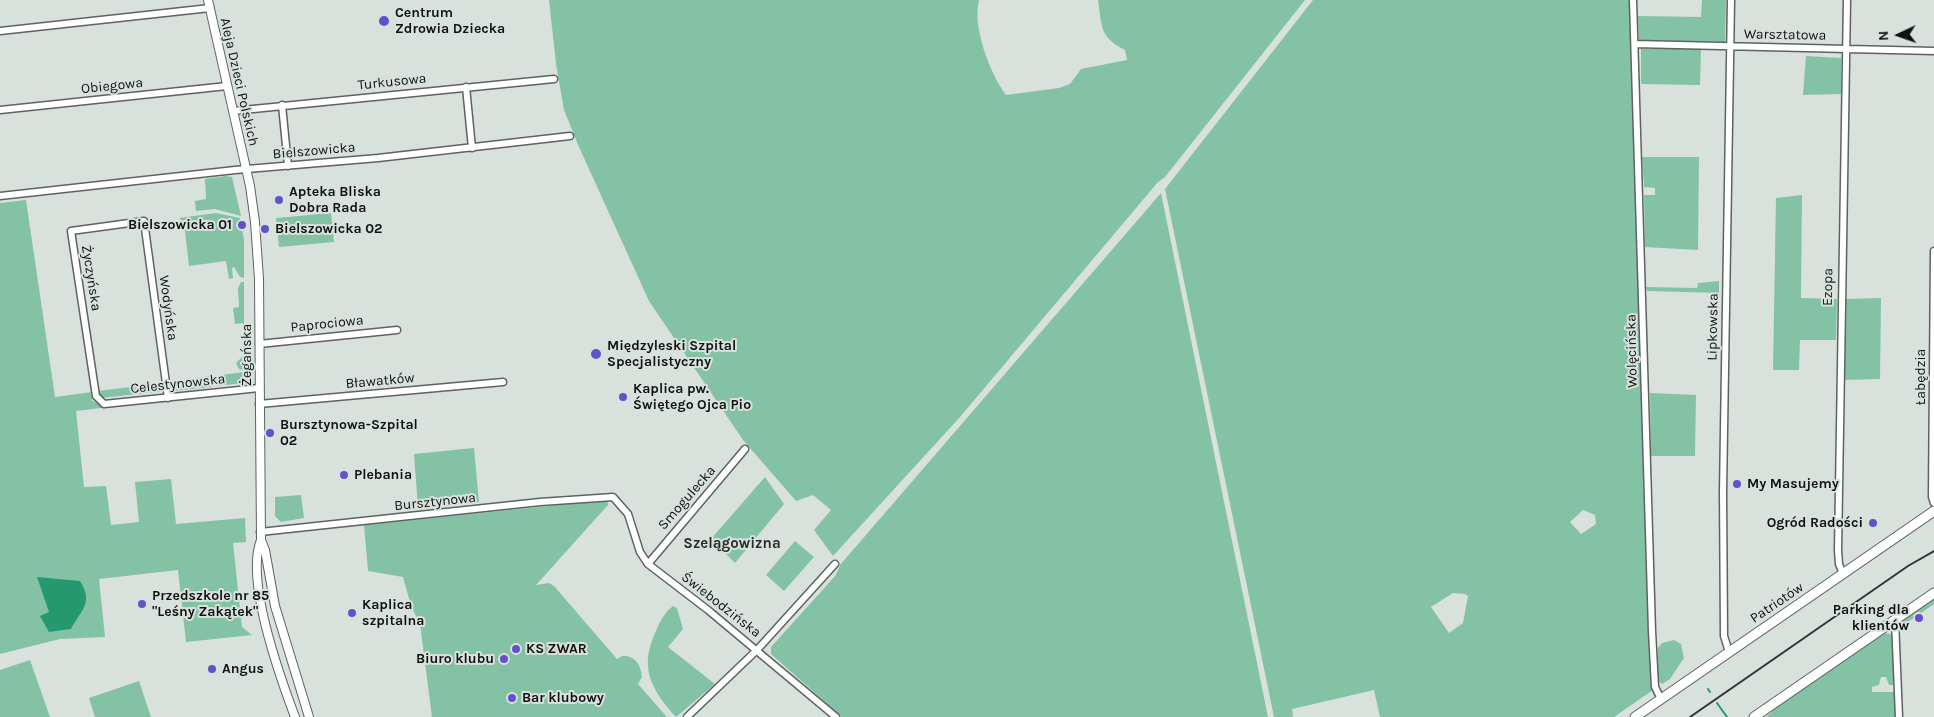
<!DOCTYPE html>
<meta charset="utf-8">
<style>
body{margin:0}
#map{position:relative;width:1934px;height:717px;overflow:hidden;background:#d9e1dd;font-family:Karla,sans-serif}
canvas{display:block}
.north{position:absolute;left:1874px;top:10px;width:50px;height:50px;-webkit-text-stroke:4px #d9e1dd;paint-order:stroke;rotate:267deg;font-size:14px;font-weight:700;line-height:20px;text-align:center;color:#0e1110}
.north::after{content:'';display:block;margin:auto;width:18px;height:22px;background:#0e1110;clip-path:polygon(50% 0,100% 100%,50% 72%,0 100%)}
</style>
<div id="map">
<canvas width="1934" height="717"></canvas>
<div class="north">N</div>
</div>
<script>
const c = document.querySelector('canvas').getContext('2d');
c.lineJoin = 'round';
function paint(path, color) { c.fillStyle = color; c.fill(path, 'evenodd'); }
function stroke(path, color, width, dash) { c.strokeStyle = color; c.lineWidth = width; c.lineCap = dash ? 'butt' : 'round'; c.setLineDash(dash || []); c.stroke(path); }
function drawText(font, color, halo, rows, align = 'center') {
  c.font = font + ' Karla,sans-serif'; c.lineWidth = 4; c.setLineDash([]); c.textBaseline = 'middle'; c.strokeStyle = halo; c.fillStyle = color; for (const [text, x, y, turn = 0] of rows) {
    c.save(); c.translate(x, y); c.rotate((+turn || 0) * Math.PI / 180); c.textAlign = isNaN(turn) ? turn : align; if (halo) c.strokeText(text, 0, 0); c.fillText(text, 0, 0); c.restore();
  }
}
paint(new Path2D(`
 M549 0H979C972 27 990 73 1006 95L1059 88 1070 84 1081 69 1127 60 1125 50C1099 37 1102 26 1098 0H1305L1165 177 1158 182 960 417 833 556 814 530 831 510 813 495 796 501 743 440 649 301 579 147 564 110 556 64Z
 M1313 0H1629L1653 690 1614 717H1380L1374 690 1292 709 1293 717H1274L1165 189ZM1583 510 1595 515 1596 524 1581 534 1570 522ZM1453 593 1465 594 1468 596 1463 623 1449 633 1431 607Z
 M1702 0H1726L1725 42 1639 40 1638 16 1701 17Z
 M1641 49H1701L1700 85 1641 84Z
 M1806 56 1841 58V94L1803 95Z
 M1642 157H1699L1698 250 1645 247 1644 195H1655V188L1644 187Z
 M226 176 232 177 241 216 215 209 196 211 195 201 206 199 205 179Z
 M1161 193 1268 717H842L771 654V647L836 575 840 565Z
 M1802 195 1801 298 1837 299 1836 340H1800L1799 370H1773L1776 198Z
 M26 200 55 397 92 392 94 398 91 400 101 405V408L76 411 84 487 106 486 111 525 139 522 135 482 171 479 176 524 245 518 246 542 233 543 242 627 252 635 186 642 178 570 99 579 105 637 60 639 0 654V203Z
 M216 213 240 218 244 240V278L240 277 234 267 232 268 233 278 229 279 226 261 189 266 184 222 179 218Z
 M331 213 334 242 279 247 276 218Z
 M1719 281V293L1647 291 1646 287 1697 288 1698 283Z
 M241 282H244V370L239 369 236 363 243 356V323L235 324 233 308 239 307 238 288Z
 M1881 298 1880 379 1844 380 1845 299Z
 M244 372V383L216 386 214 376Z
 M209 376 211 387 172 391 170 382Z
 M163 383 165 391 101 398 98 391Z
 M1650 393 1696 395 1695 456H1651Z
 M474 448 479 502 418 508 414 454Z
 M765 477 784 504 735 563 711 539Z
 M301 495 304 518 281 522 275 516V497Z
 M607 500 608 505 536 585 549 583 554 586 617 659 622 656C635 655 641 665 642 677L638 684 667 717H432L420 624 411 606 403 577 368 571 364 525Z
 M795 541 814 557 784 591 766 575Z
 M1934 598V604L1905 624 1908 629 1901 632 1900 627 1902 620Z
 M673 606 677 608 683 629 668 647 715 684 676 717C650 688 639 667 656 631 660 621 665 612 673 606Z
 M1883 633 1890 634 1892 636 1895 685H1889L1886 677H1881L1879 685 1872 687V692H1895L1896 717H1766L1772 712 1771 710Z
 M1674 640 1681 644 1684 658 1670 679 1662 684 1658 681V648L1662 643Z
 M30 660 50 717H0V670Z
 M139 681 151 717H95L89 698Z`), '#84c2a6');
paint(new Path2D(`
 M37 577 80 581C94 603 81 610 71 629L49 632 40 616 49 612Z`), '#259870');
stroke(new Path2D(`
 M1708 689 1710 692
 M1717 703 1727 717`), '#259870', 2);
const minor = new Path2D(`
 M1633 0 1652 631 1655 687 1661 699
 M0 31 210 8
 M1635 44 1934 51
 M466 87 472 148
 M282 105 288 166
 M0 110 227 86
 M233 111 554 79
 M0 196 235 170 378 158 570 136
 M1934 251 1932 497 1934 503
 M259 344 397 330
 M168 398 144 221 71 231 96 396 104 404 259 388
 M259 404 503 382
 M260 532 540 502 613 497 628 514 640 552 648 564 708 610 836 717
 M648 564 745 449
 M1843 574 1839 564 1838 550 1847 0
 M1895 620 1899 717
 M1729 652 1724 636 1723 492 1731 0
 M687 717 757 650 835 564`);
const tertiary = new Path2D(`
 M208 0 250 186 255 222 259 279 261 540 265 550 275 606 309 717
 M261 540C245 579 280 677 295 717`);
const secondary = new Path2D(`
 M1635 717 1934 511
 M1754 717 1934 593`);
stroke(minor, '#5c6360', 9);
stroke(tertiary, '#5c6360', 10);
stroke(secondary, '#5c6360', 11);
stroke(minor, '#fff', 6);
stroke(tertiary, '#fff', 8);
stroke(secondary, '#fff', 9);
stroke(new Path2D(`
 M1690 717 1908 566 1934 551`), '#313533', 2);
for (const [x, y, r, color] of [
 [384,21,6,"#6351ca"],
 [279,200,5,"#6351ca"],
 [242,225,5,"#6351ca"],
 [265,229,5,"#6351ca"],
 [596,354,6,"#6351ca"],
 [623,397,5,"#6351ca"],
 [270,433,5,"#6351ca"],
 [344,475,5,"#6351ca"],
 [1737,484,5,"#6351ca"],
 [1873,523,5,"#6351ca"],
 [142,604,5,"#6351ca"],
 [352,613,5,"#6351ca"],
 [1919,618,5,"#6351ca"],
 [516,649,5,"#6351ca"],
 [504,659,5,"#6351ca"],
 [212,669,5,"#6351ca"],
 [512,698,5,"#6351ca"]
]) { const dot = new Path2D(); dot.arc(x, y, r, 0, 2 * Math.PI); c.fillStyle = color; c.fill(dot); stroke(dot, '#d9e1dd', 2); }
drawText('bold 14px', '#0e1110', '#d9e1dd', [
 ["Centrum",395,13],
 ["Zdrowia Dziecka",395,29],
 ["Apteka Bliska",289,192],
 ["Dobra Rada",289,208],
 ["Bielszowicka 01",232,225,"right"],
 ["Bielszowicka 02",275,229],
 ["Międzyleski Szpital",607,346],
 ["Specjalistyczny",607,362],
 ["Kaplica pw.",633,389],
 ["Świętego Ojca Pio",633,405],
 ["Bursztynowa-Szpital",280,425],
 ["02",280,441],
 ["Plebania",354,475],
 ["My Masujemy",1747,484],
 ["Ogród Radości",1863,523,"right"],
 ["Przedszkole nr 85",152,596],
 ["\"Leśny Zakątek\"",152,612],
 ["Kaplica",362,605],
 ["szpitalna",362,621],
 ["Parking dla",1909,610,"right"],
 ["klientów",1909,626,"right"],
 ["KS ZWAR",526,649],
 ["Biuro klubu",494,659,"right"],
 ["Angus",222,669],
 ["Bar klubowy",522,698]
], 'left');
drawText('14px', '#0e1110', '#d9e1dd', [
 ["Warsztatowa",1785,35,1],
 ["Aleja Dzieci Polskich",239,82,77],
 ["Turkusowa",392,82,-6],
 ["Obiegowa",112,86,-6],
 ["Bielszowicka",314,151,-5],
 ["Życzyńska",91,278,81],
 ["Ezopa",1828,287,-89],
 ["Wodyńska",168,308,82],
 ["Paprociowa",327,324,-6],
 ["Lipkowska",1713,327,-89],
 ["Wolęcińska",1632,351,-91],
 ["Żegańska",247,355,-90],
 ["Łabędzia",1921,377,-90],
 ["Bławatków",380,381,-5],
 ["Celestynowska",178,384,-6],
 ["Smogulecka",687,498,-49],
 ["Bursztynowa",435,502,-6],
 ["Patriotów",1777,603,-34],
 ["Świebodzińska",721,605,38]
]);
drawText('bold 15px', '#262d2a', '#d9e1dd', [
 ["Szelągowizna",732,544]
]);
</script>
